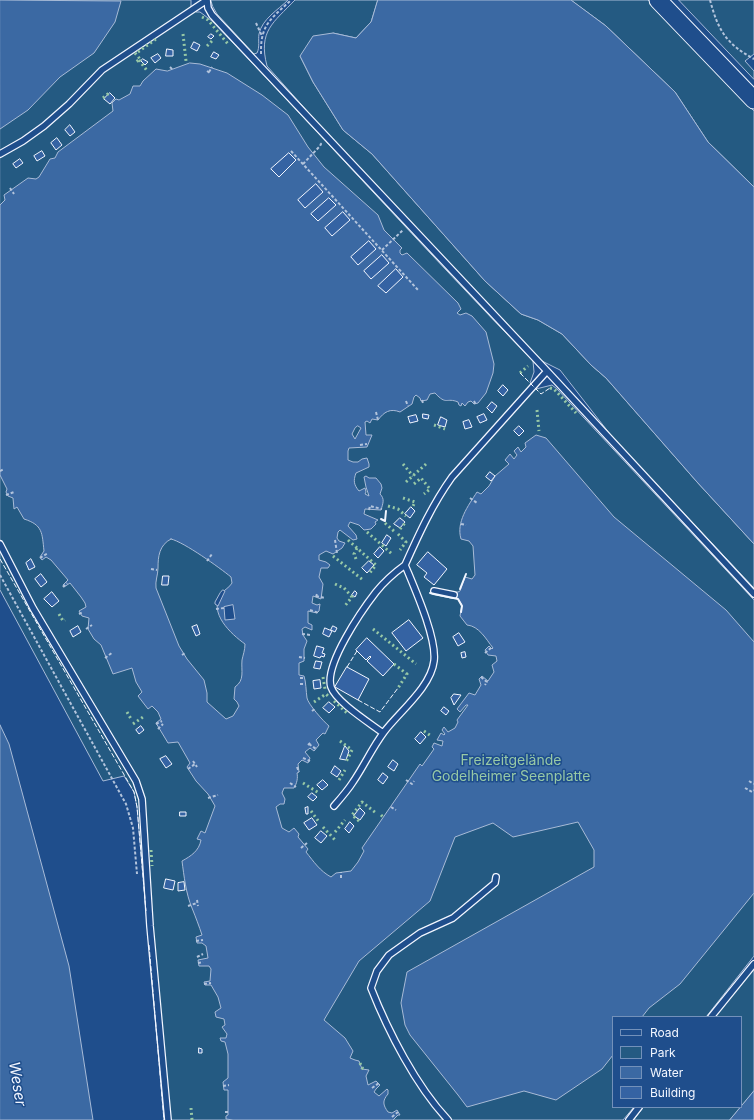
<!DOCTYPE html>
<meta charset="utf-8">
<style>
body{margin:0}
#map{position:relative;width:754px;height:1120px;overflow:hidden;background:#1f4e8c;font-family:Inter,sans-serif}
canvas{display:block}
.legend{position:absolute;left:612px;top:1016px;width:130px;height:92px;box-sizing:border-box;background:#1f4e8c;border:1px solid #7391ba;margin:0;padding:5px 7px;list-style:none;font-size:12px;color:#f2f6ff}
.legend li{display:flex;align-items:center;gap:8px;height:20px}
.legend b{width:20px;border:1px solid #7391ba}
</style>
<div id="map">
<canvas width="754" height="1120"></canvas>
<ul class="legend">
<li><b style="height:5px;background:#1f4e8c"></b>Road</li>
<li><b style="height:11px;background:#245a82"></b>Park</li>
<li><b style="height:11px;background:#3b69a3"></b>Water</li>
<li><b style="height:11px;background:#3563a3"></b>Building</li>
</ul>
</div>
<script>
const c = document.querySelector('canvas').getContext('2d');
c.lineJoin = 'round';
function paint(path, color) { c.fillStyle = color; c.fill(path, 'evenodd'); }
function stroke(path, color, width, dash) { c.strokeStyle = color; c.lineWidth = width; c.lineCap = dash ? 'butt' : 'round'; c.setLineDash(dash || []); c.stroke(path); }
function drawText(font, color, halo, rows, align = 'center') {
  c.font = font + ' Inter,sans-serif'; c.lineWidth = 3; c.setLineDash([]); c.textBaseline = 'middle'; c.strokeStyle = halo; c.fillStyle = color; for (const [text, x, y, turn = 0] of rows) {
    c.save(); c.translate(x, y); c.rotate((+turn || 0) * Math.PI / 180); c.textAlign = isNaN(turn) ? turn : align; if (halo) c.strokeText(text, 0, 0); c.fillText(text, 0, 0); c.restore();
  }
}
const green = new Path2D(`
 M0 0H191V7L196 12H200L212 21C320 133 424 249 533 361L534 372 530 383 536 389 552 385 557 389 754 600V956L706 1017H613V1107H634L623 1120H164L137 807 134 792 124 776 103 781 0 590Z
 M211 0H288C278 10 262 19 259 34 258 40 260 47 257 53L254 54 217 14 213 7Z
 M295 0H378L371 22 356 38 333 33 300 56 313 82 343 130 372 154 485 281 521 314 538 320 562 334 591 365 606 378 697 482 754 544V588L613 438 560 370 542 361 316 121 267 66C258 31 273 23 295 0Z
 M571 0H648L754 111V187L708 142 675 92 606 26Z
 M679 0H754V54L745 61 754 71V79Z
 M754 968V1091L741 1107V1017H715Z
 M644 1107H741L730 1120H634Z`);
paint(green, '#245a82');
stroke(green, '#a8bbd7', 1);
const water = new Path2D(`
 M0 0 121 1 115 22 94 53 60 77 28 110 0 129Z
 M378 0H571L606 26 675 92 708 142 754 187V544L697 482 606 378 591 365 562 334 538 320 521 314 485 281 372 154 343 130 313 82 300 56 313 36 333 33 356 38 371 22Z
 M190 63 200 64 227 73 262 95 288 115 308 147 324 167 378 215 384 230 402 248 400 250V253L402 255 407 253 458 303 461 309 457 313 460 315 466 313 472 316 486 332 494 364 493 373 486 393 478 403 474 404 471 401 468 402 465 406 462 403 461 406 459 405 458 402C446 397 447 406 435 393L430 394 427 400 421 401 420 398 416 395 414 397 412 404 400 412C390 408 384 412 378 420L372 419 370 423 367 421 365 422 366 435H372L367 447 349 448 348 451V460L353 462H358L362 459 367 458 369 464V467L356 473C353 481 354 485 359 491L365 488 366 492 365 494 369 496 366 487 364 477 366 476 369 478H376L381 484 382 488 380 494C385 499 383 503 381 510L365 509 364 514 378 520 375 522 376 524 371 529 364 530 359 525 350 522 348 526 356 535 357 539 353 540 340 530 338 532 337 538 339 541 345 543 342 548 333 554 326 551 319 555V560L326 562 330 565 328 568H321L319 577 323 584 321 599 313 596 312 603 317 605 320 604 319 611 317 613 308 611V623L312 625V630L305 627 302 629 303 635 307 641 304 649V661L299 663V675L304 676C306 682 306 691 307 698 308 704 324 722 329 726L325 734 323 733 316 740 319 745 314 751 310 748 305 752 310 758 308 763 302 760 298 764 299 772 297 773C298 778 297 783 294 788H284L282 793 285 799 284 804H280L276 807 282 828 289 832 294 828 299 834 298 837 308 849 306 852C314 862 320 871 331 877L336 873 351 871 358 862 364 851 362 848 420 764 422 766 434 749 432 747 434 743 442 746 443 741 437 740 441 733 444 735 445 734 442 730 444 727 448 732 455 728 458 722 457 720 468 705H466L460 712 457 709 469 693 475 695 481 685 479 679 482 676 488 681 494 672 492 665 497 661 496 656 488 655 485 650 489 646 492 649 493 648C486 639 479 626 467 625L460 616 462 605 458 599 451 597 452 592H458L460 591 465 577 472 579 475 575 473 546 469 541 461 539C456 522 468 506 477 492L481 494 489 486 495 476 509 464 505 460 510 454 514 459 517 455 514 451 518 447 521 452 526 447 525 443 536 435 546 438 614 517 726 610 754 642V893L680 984 649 1008 642 1017H613V1055L602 1069 556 1100 524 1091 467 1107 458 1095 410 1035 405 1025 401 1003 407 972 594 867V850L578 822 513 837 493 823 455 837 430 901 359 961 324 1020 345 1038 353 1051 350 1058 355 1060 359 1061 362 1069 369 1070 366 1076 368 1085 376 1081 380 1085 376 1089 374 1092 379 1096 387 1089 388 1090V1094C382 1101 383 1105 388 1112L392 1113 397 1110 400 1115H398L393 1120H233L226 1119V1116L228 1115V1090H224L223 1082 228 1078V1054L225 1042 221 1041 220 1038H226L227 1034 222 1027 225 1025 224 1019 216 1017 215 1012 221 1008 218 997 211 985H205L204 982 210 981 211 969 209 966H199L198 960 208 958 206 946 202 943H197L196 937 202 935C199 926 196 918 192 908 186 894 184 876 182 861 191 856 199 851 201 840L197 839 201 831 205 833 215 806 208 794 196 781 187 767 190 763 178 742 168 743 156 723 161 719 158 712 152 706 148 709 138 696 142 692 136 682 132 668 113 674 101 645 94 639 88 629 89 618 82 616 79 611 86 607 85 603 81 597 70 583 64 587 63 585 68 580 51 560 46 557 42 560 40 557 44 551C42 533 43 525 24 519L17 507 14 509 13 498 8 496 6 492 7 489 0 475V205L5 200 4 195 28 178 36 179 39 177 50 159 55 158 58 152 113 111 112 103 116 99 119 100 130 94 133 86H140L143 81 156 69 167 71ZM358 426 361 428 355 439 352 434 355 428ZM171 539C184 542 220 568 231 577L232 583C230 587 224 590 221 594 208 613 231 634 245 644 245 650 243 655 242 660 241 671 245 680 235 687L234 699 237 702 239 706 233 716 226 719 207 702V693L204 680 187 659 179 646 156 588C155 581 158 575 158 568 158 557 159 545 171 539Z
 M0 725 9 744 69 966 93 1120H0Z
 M754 1091V1120H730Z`);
paint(water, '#3b69a3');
stroke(water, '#a8bbd7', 1);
const pier = new Path2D(`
 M223 590 225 591 218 606 215 604V602L220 593Z
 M233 605 235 619 225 620 224 607Z`);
paint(pier, '#1f4e8c');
stroke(pier, '#a8bbd7', 1);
const building = new Path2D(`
 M211 34 214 36 211 39 208 37Z
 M194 42 200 45 197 51 191 48Z
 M167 49 173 50V56H166Z
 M214 52 219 55 216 59 211 57Z
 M158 54 161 58 155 63 151 58Z
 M143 59 148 62 145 65 141 61Z
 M110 93 115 98 110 104 104 99Z
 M70 125 75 132 70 136 65 130Z
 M57 138 62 145 56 150 51 143Z
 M42 151 45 156 37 161 34 156Z
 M289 153 296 160 279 177 271 169Z
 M20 159 23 163 16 168 13 164Z
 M316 184 323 192 305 208 298 200Z
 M329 198 336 205 318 221 311 214Z
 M343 212 350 220 332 236 325 228Z
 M369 241 376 249 358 265 351 257Z
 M382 255 389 263 371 279 364 271Z
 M396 269 403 277 386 293 378 286Z
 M503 385 508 390 503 396 498 391Z
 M492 402 497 406 492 413 487 408Z
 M423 414 429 415 428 419 423 418Z
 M484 414 487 420 480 423 477 417Z
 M416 415 418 421 410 423 408 417Z
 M441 417 447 420 445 427 438 425Z
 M469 420 472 427 465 429 463 422Z
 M519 426 524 431 519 436 514 431Z
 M490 472 495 476 491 481 486 477Z
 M411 507 415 511 410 518 405 514Z
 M400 518 405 522 400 528 394 524Z
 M387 535 391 538 386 546 382 543Z
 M380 547 384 551 378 558 374 554Z
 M428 552 447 569 434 585 424 577 427 573 417 565Z
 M31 559 35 567 29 570 26 563Z
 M369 561 374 565 367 573 362 568Z
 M41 574 47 582 41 587 35 579Z
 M163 576H169L168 585H162Z
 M355 591 357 593 355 597 352 595Z
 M52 592 59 601 52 607 44 599Z
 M409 620 423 638 406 651 392 633Z
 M197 625 200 634 196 636 192 627Z
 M78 626 81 632 73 637 70 631Z
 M333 626 337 628 335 632 331 630Z
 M325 628 332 631 329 637 323 634Z
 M459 633 465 642 458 646 453 637Z
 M367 638 394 664 383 676 367 661 371 657 370 656 366 660 356 650Z
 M317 646 324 648 322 653 325 654 324 657 321 656 320 658 314 656Z
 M465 652 466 657 462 658 461 653Z
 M316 661 322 662 320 669 314 668Z
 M347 667 369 679 358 700 335 687Z
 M320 680 321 688 314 689 313 681Z
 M454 694 461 695 454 705 451 698Z
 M329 702 335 707 329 713 323 708Z
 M444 707 449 711 446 715 441 711Z
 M141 726 144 730 139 734 136 730Z
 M421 732 426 737 420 744 415 739Z
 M345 746 349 751 346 760 340 759Z
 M166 756 172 764 166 768 160 759Z
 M393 760 398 764 394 771 388 767Z
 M335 766 341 771 337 777 331 773Z
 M383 773 388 777 383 784 378 780Z
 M323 780 328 785 322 790 317 785Z
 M312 793 317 797 313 801 308 797Z
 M308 807V814H306L305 808Z
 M360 808 365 813 360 820 354 816Z
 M180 812H186V816H180Z
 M312 818 317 825 309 830 304 823Z
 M350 822 354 826 349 833 345 829Z
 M321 831 327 836 321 843 315 838Z
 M166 879 175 881 173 890 164 888Z
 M184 882 185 890 178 891V883Z
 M199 1048 202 1049V1053H199Z`);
paint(building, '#3563a3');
stroke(building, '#f2f6ff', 1);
const lane = new Path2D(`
 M207 0 208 8 212 15 547 371 754 594
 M0 154 23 141 44 126 69 104 102 70 207 0
 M0 544 33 608 136 781 142 799 150 926 168 1120
 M434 591 454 595
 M383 733C370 723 336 702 331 687 324 665 362 610 376 592 384 582 394 573 405 565
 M334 806C341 798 348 790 353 782 364 766 372 748 384 732 399 712 431 687 434 661 437 638 414 587 405 565 419 534 432 505 452 477L547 371
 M711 1017 754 964
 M448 1120C416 1086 388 1031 371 988L377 971 389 955 420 933 453 918 495 883 496 877
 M629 1120 639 1107`);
const primary = new Path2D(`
 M658 0 754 100`);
stroke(lane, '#f2f6ff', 8);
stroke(primary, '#f2f6ff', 19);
stroke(new Path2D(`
 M710 0C718 30 726 44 754 59
 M256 23 262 36
 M261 54C261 46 261 39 264 31 268 19 282 9 291 0
 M170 67 173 70
 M207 71 210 73
 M209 72 212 67
 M291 151 418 290
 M303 164 320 146 321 144 320 143
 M10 188 14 194
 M382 250 403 230
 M422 400 423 403
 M406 401 408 406
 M474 401 476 405
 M376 412 378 420
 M360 445 367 444
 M0 471 4 469
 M6 495 14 492
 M470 498 477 503
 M369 510 370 506 382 509
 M461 524 466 525
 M335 540 337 553
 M40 558 48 553
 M207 561 212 554
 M151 569 157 570
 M0 575 126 804 133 828 137 874
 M63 587 67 583
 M316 596 325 598
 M316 597 317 594
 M216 609 224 608
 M310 610 319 613
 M79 614 83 612
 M86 629 92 625
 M302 634 311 635
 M485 653 491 648
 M182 655 185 653
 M299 657 305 658
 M105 658 113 652
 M481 677 487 682 485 685
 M300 678H305
 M300 684H305
 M312 711 316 708
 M156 724 162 721
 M158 729 163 724
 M309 744 316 749
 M308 745 311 742
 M303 758 310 761
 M193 761 197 767
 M297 767 299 772
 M188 769 195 764
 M406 780 412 784 414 781
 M749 781 754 784
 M290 783 296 787
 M745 788 752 792 754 790
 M208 798 218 795
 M391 807 396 810
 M301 848 307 843
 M341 878V872
 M197 900 198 906
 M188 906 197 903
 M196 941 203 940
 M197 957 203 954
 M198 963 203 962
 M204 984 211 983
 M223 1086 229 1085
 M372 1088 379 1083
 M225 1112H229
 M392 1117 398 1112`), '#b3c4dc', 2, [3, 2]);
stroke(lane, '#1f4e8c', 5.5);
stroke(primary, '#1f4e8c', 17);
stroke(new Path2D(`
 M202 17 208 20 228 44
 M183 34 186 61
 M207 46 213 40
 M138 52 156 39
 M135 53 140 59 136 62
 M139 60 148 72
 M103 98 109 93
 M520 373 528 366
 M550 388 554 389 576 413
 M537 410 539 431
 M434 425 445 429
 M403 464 413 476
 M406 482 426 464
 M414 484 421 478 430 489 424 494
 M403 498 415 502 413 506
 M388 506 398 509 406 516
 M385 523 396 533
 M400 529 405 523
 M367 532 392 554
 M398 534 406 542 400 550
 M348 540 357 548
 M333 556 363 580
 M356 559 354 554 357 548 376 565 369 574
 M335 584 344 588 352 597 344 607
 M59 614 63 621 65 620
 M373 629 416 664
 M394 664 407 674 398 688
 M323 677 325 689
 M334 701 347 713
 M314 702 326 694 330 698
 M127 712 131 719
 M133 724 143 717
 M424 731 431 736
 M340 741 352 750 346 762
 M339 780 345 770
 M303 783 319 793
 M311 811 319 822
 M381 815 384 818
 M359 821 352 815 362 802 376 813
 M323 827 335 840
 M335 832 345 820
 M151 850 152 866
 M360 1063 362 1068 365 1069
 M191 1108 192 1120`), '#97c8a6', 3, [2, 3]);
stroke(new Path2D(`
 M520 373 541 394 550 388
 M0 559 134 792 137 807 146 911
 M347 667 357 651
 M358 700 380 712 398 688
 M149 945 164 1120`), '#f2f6ff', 1, [5, 2]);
stroke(new Path2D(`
 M381 519 385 521 386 511
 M460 589 466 574
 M430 593 458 599 462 606 461 612`), '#f2f6ff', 2);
drawText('14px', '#97c8a6', '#1f4e8c', [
 ["Freizeitgelände",511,761],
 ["Godelheimer Seenplatte",511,777]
]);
drawText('italic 15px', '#f2f6ff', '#1f4e8c', [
 ["Weser",17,1084,81]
]);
</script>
